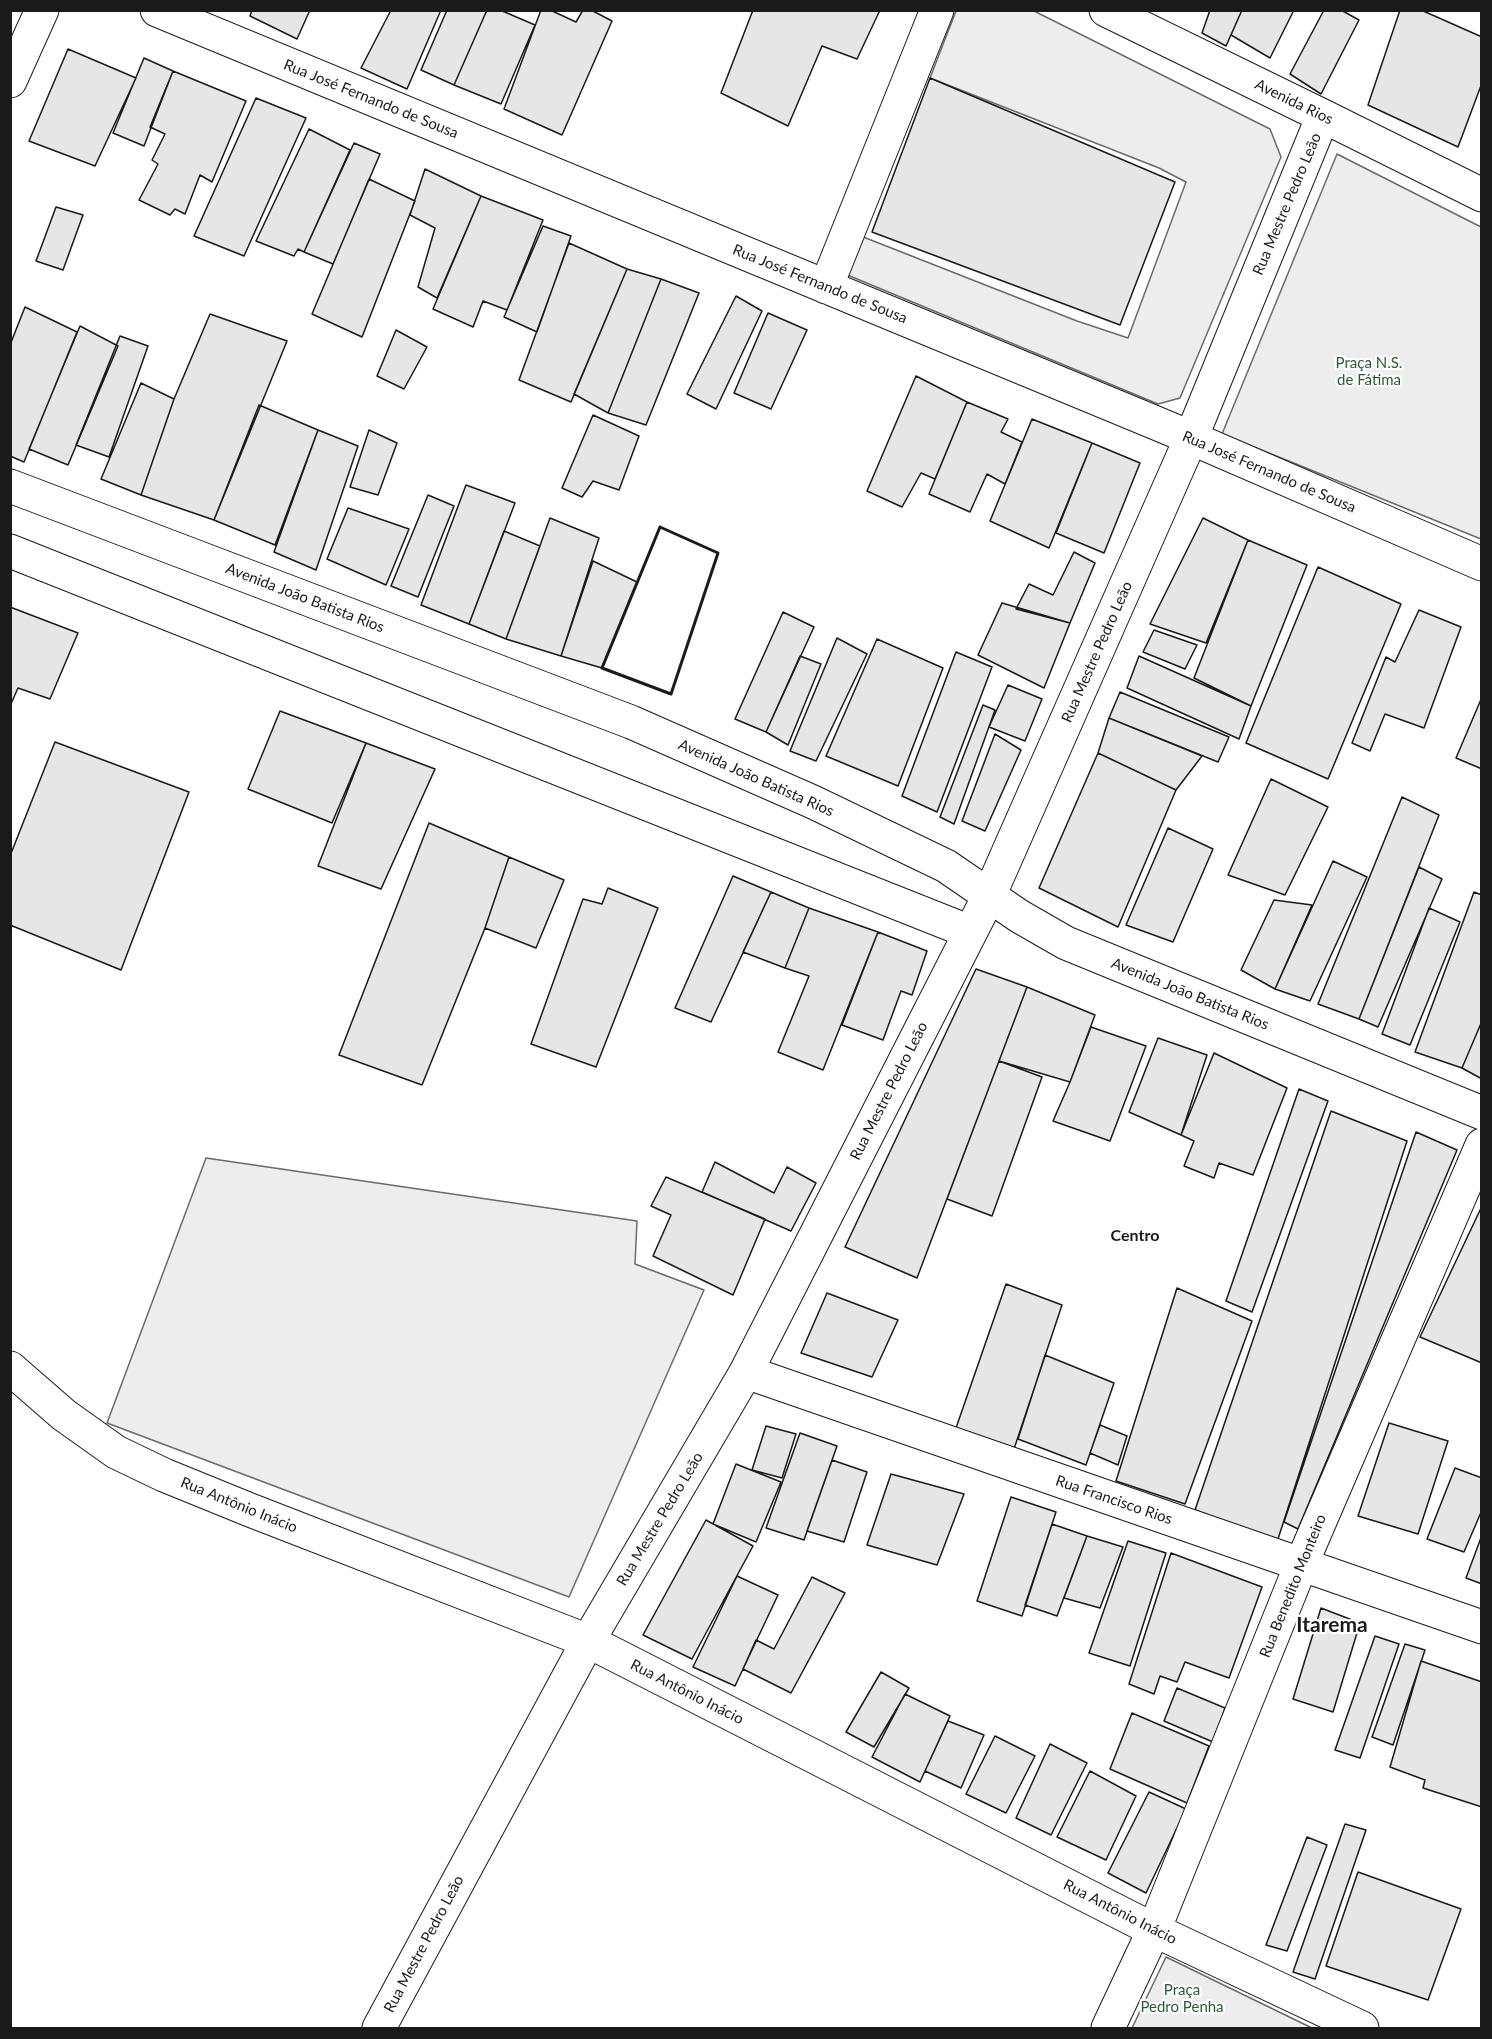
<!DOCTYPE html>
<meta charset="utf-8">
<style>
body{margin:0}
#map{position:relative;width:1492px;height:2039px;overflow:hidden;background:#fff;font-family:Lato,sans-serif}
canvas{display:block}
.frame{position:absolute;inset:0;border:12px solid #1a1a1a;pointer-events:none}
</style>
<div id="map">
<canvas width="1492" height="2039"></canvas>
<div class="frame"></div>
</div>
<script>
const c = document.querySelector('canvas').getContext('2d');
c.lineJoin = 'round';
function paint(path, color) { c.fillStyle = color; c.fill(path, 'evenodd'); }
function stroke(path, color, width, dash) { c.strokeStyle = color; c.lineWidth = width; c.lineCap = dash ? 'butt' : 'round'; c.setLineDash(dash || []); c.stroke(path); }
function drawText(font, color, halo, rows, align = 'center') {
  c.font = font + ' Lato,sans-serif'; c.lineWidth = 4.5; c.setLineDash([]); c.textBaseline = 'middle'; c.strokeStyle = halo; c.fillStyle = color; for (const [text, x, y, turn = 0] of rows) {
    c.save(); c.translate(x, y); c.rotate((+turn || 0) * Math.PI / 180); c.textAlign = isNaN(turn) ? turn : align; if (halo) c.strokeText(text, 0, 0); c.fillText(text, 0, 0); c.restore();
  }
}
const built = new Path2D(`
 M956 11H1034L1270 129 1281 157 1180 398 1158 404 833 269 848 231 1077 321 1128 338 1186 182 1159 168 930 78Z
 M1337 154 1481 227V539L1222 434Z
 M206 1158 637 1221 635 1264 704 1290 569 1597 107 1423Z
 M1166 1957 1312 2028H1132Z`);
paint(built, '#ededed');
stroke(built, '#6a6a6a', 1.5);
const building = new Path2D(`
 M252 10H310L297 39 250 16Z
 M391 10H441L407 89 361 68Z
 M447 10H487L454 85 421 70Z
 M487 10H500L535 25 501 104 454 85Z
 M541 10H550L576 22 583 10H591L612 21 562 135 504 109Z
 M753 10H880L857 59 822 46 788 126 721 93Z
 M1210 10H1242L1226 46 1202 33Z
 M1242 10H1294L1270 58 1231 35Z
 M1324 10H1341L1359 20 1321 94 1290 74Z
 M1400 10H1421L1482 37V83L1458 147 1368 105Z
 M68 49 136 78 95 166 29 141Z
 M144 58 173 71 144 146 113 133Z
 M173 71 246 101 212 182 200 175 185 214 175 209 170 215 139 200 158 164 152 160 165 134 150 127Z
 M930 78 1175 182 1120 325 872 232Z
 M256 98 306 118 244 256 194 236Z
 M309 129 350 150 304 252 298 249 294 256 256 241Z
 M354 143 380 154 333 264 304 252Z
 M425 169 481 196 437 298 418 287 435 228 410 215Z
 M369 179 415 201 362 337 312 314Z
 M481 196 543 220 507 310 483 301 473 327 433 309Z
 M56 207 83 215 63 270 36 261Z
 M543 226 571 236 537 332 504 317Z
 M569 243 627 269 571 402 519 380Z
 M627 269 661 279 608 413 574 394Z
 M661 279 699 293 646 425 608 413Z
 M736 296 762 311 716 409 687 394Z
 M25 307 77 332 24 462 10 456V345Z
 M768 313 807 330 771 409 734 393Z
 M210 314 287 341 214 520 141 495 174 399Z
 M80 326 118 346 68 465 29 449Z
 M396 330 427 347 404 389 377 376Z
 M120 336 148 346 109 457 76 445Z
 M916 376 967 402 935 479 921 473 902 507 867 491Z
 M141 383 174 399 141 495 101 479Z
 M967 402 1008 419 1001 432 1022 442 1005 484 987 474 970 512 929 494Z
 M259 405 318 430 275 545 214 520Z
 M593 415 639 436 619 490 593 481 582 497 562 488Z
 M1032 419 1092 443 1049 548 990 521Z
 M318 430 358 446 316 570 274 552Z
 M369 430 397 443 378 495 350 487Z
 M1092 443 1140 463 1104 553 1056 533Z
 M466 485 515 503 469 624 421 605Z
 M428 495 454 506 418 597 391 586Z
 M348 508 409 529 386 585 327 559Z
 M550 518 599 538 561 656 506 639Z
 M1203 518 1248 540 1206 643 1150 624Z
 M504 531 540 546 506 639 469 624Z
 M1248 540 1307 565 1251 706 1194 678Z
 M1074 552 1095 563 1070 623 1016 609 1029 584 1053 595Z
 M593 561 637 582 602 668 561 656Z
 M1318 567 1401 604 1328 779 1246 743Z
 M1002 603 1070 623 1044 688 978 655Z
 M10 607 78 633 50 699 18 688 10 706Z
 M1419 610 1461 627 1424 728 1385 714 1370 751 1352 743 1386 657 1395 662Z
 M783 612 814 627 766 732 735 719Z
 M1154 630 1197 645 1185 669 1143 652Z
 M837 638 867 654 816 761 790 751Z
 M877 639 943 668 898 786 826 756Z
 M956 652 992 667 937 812 902 796Z
 M800 656 821 664 788 745 766 732Z
 M1139 656 1251 706 1239 739 1127 688Z
 M1008 685 1042 699 1025 741 989 727Z
 M1120 692 1229 737 1218 762 1109 718Z
 M1482 697V769L1456 758Z
 M983 705 995 710 954 824 940 817Z
 M280 711 366 743 332 823 248 789Z
 M1109 718 1202 756 1176 790 1098 753Z
 M995 734 1021 750 985 831 962 821Z
 M55 742 189 792 121 970 10 925V856Z
 M366 743 435 769 381 889 318 866Z
 M1098 753 1176 790 1118 927 1039 888Z
 M1271 779 1328 807 1285 895 1228 875Z
 M1402 797 1439 815 1359 1019 1318 1004Z
 M429 823 509 857 485 928 422 1085 339 1055Z
 M1168 828 1213 849 1173 942 1126 925Z
 M509 857 564 880 536 948 485 928Z
 M1333 861 1367 877 1310 1001 1275 989Z
 M1419 867 1442 879 1378 1027 1359 1019Z
 M733 876 771 892 711 1022 675 1008Z
 M608 888 658 908 596 1067 531 1044 583 899 602 904Z
 M771 892 809 908 785 968 743 952Z
 M1474 892 1482 895V1021L1462 1068 1415 1052Z
 M1274 900 1312 905 1275 989 1241 970Z
 M809 908 878 932 823 1070 778 1052 809 976 785 968Z
 M1429 908 1460 922 1410 1045 1382 1034Z
 M878 932 927 951 912 995 901 991 883 1040 842 1025Z
 M976 969 1027 987 917 1278 845 1247Z
 M1027 987 1095 1015 1070 1082 999 1061Z
 M1482 1021V1079L1462 1068Z
 M1091 1027 1146 1046 1110 1141 1053 1121 1070 1082Z
 M1158 1038 1207 1055 1181 1135 1129 1112Z
 M1214 1053 1287 1088 1253 1175 1219 1163 1214 1178 1184 1166 1194 1141 1181 1135Z
 M999 1061 1042 1077 992 1216 947 1199Z
 M1299 1089 1328 1101 1252 1312 1226 1301Z
 M1331 1111 1407 1141 1277 1542 1195 1510Z
 M1416 1132 1457 1150 1298 1529 1284 1522Z
 M715 1162 774 1193 787 1167 816 1183 791 1231 702 1192Z
 M666 1177 765 1219 733 1295 653 1256 671 1215 651 1206Z
 M1482 1206V1363L1420 1337Z
 M1006 1284 1062 1305 1014 1449 956 1428Z
 M1177 1288 1252 1321 1185 1504 1116 1481Z
 M827 1293 898 1320 872 1377 801 1353Z
 M1045 1355 1114 1383 1086 1465 1018 1439Z
 M1389 1423 1448 1441 1418 1534 1358 1516Z
 M1100 1425 1127 1436 1118 1465 1090 1453Z
 M766 1426 796 1434 782 1478 752 1470Z
 M800 1433 837 1446 804 1540 766 1528Z
 M832 1460 867 1472 844 1542 807 1531Z
 M736 1464 781 1482 756 1542 713 1524Z
 M1455 1468 1482 1478V1510L1464 1552 1427 1539Z
 M891 1474 964 1494 937 1565 867 1545Z
 M1011 1497 1056 1512 1022 1616 977 1601Z
 M706 1520 753 1546 692 1659 643 1635Z
 M1052 1524 1087 1536 1057 1616 1025 1605Z
 M1482 1535V1584L1466 1578Z
 M1087 1536 1123 1547 1100 1608 1064 1598Z
 M1128 1541 1166 1553 1130 1666 1089 1653Z
 M1171 1553 1262 1587 1229 1678 1185 1662 1177 1682 1160 1676 1154 1694 1129 1684Z
 M737 1576 778 1595 735 1686 693 1667Z
 M812 1577 845 1593 791 1693 743 1669 756 1640 774 1649Z
 M1321 1608 1360 1623 1333 1712 1293 1699Z
 M1375 1636 1399 1644 1360 1758 1335 1750Z
 M1405 1644 1425 1650 1393 1745 1372 1737Z
 M1421 1661 1482 1682V1807L1423 1788 1425 1780 1390 1767Z
 M881 1672 909 1688 874 1747 846 1732Z
 M1177 1688 1225 1708 1213 1742 1164 1721Z
 M905 1694 950 1716 920 1782 872 1757Z
 M1132 1713 1209 1746 1187 1803 1110 1769Z
 M948 1721 984 1735 961 1788 925 1771Z
 M995 1736 1035 1756 1006 1813 966 1794Z
 M1050 1744 1087 1763 1051 1835 1016 1818Z
 M1090 1771 1136 1796 1106 1860 1057 1837Z
 M1149 1792 1186 1809 1146 1893 1108 1873Z
 M1345 1824 1366 1830 1315 1979 1293 1972Z
 M1307 1837 1327 1845 1287 1951 1266 1945Z
 M1358 1872 1461 1909 1428 2000 1326 1966Z`);
paint(building, '#e6e6e6');
stroke(building, '#1a1a1a', 1.5);
const street = new Path2D(`
 M157 10 1168 428 1482 564
 M1106 10 1323 116 1482 195
 M10 81 42 10
 M826 287 937 10
 M10 1368 64 1415 116 1452 164 1475 250 1510 588 1641 1154 1930 1362 2028
 M746 1372 1482 1627
 M379 2028 588 1641 746 1372 989 896 1191 438 1323 116
 M1108 2028 1154 1930 1301 1565 1482 1145`);
const secondary = new Path2D(`
 M10 486 631 722 813 802 946 866 1019 916 1066 943 1482 1113
 M10 551 970 932`);
stroke(street, '#1a1a1a', 35);
stroke(secondary, '#1a1a1a', 35);
stroke(street, '#fff', 33);
stroke(secondary, '#fff', 33);
stroke(new Path2D(`
 M660 527 718 553 671 694 602 668Z`), '#1a1a1a', 3);
drawText('15px', '#1a1a1a', '#fff', [
 ["Rua José Fernando de Sousa",371,99,22],
 ["Avenida Rios",1294,102,26],
 ["Rua Mestre Pedro Leão",1287,204,-67],
 ["Rua José Fernando de Sousa",820,284,22],
 ["Rua José Fernando de Sousa",1269,472,23],
 ["Avenida João Batista Rios",305,598,21],
 ["Rua Mestre Pedro Leão",1097,652,-66],
 ["Avenida João Batista Rios",756,778,24],
 ["Avenida João Batista Rios",1190,994,22],
 ["Rua Mestre Pedro Leão",889,1091,-63],
 ["Rua Francisco Rios",1114,1500,19],
 ["Rua Antônio Inácio",239,1505,22],
 ["Rua Mestre Pedro Leão",660,1519,-59],
 ["Rua Benedito Monteiro",1293,1586,-68],
 ["Rua Antônio Inácio",687,1692,27],
 ["Rua Antônio Inácio",1120,1912,27],
 ["Rua Mestre Pedro Leão",424,1944,-62]
]);
drawText('15px', '#2b5a34', '#fff', [
 ["Praça N.S.",1369,363],
 ["de Fátima",1369,380],
 ["Praça",1182,1990],
 ["Pedro Penha",1182,2007]
]);
drawText('bold 16px', '#1a1a1a', '#fff', [
 ["Centro",1135,1236]
]);
drawText('bold 21px', '#1a1a1a', '#fff', [
 ["Itarema",1332,1625]
]);
</script>
